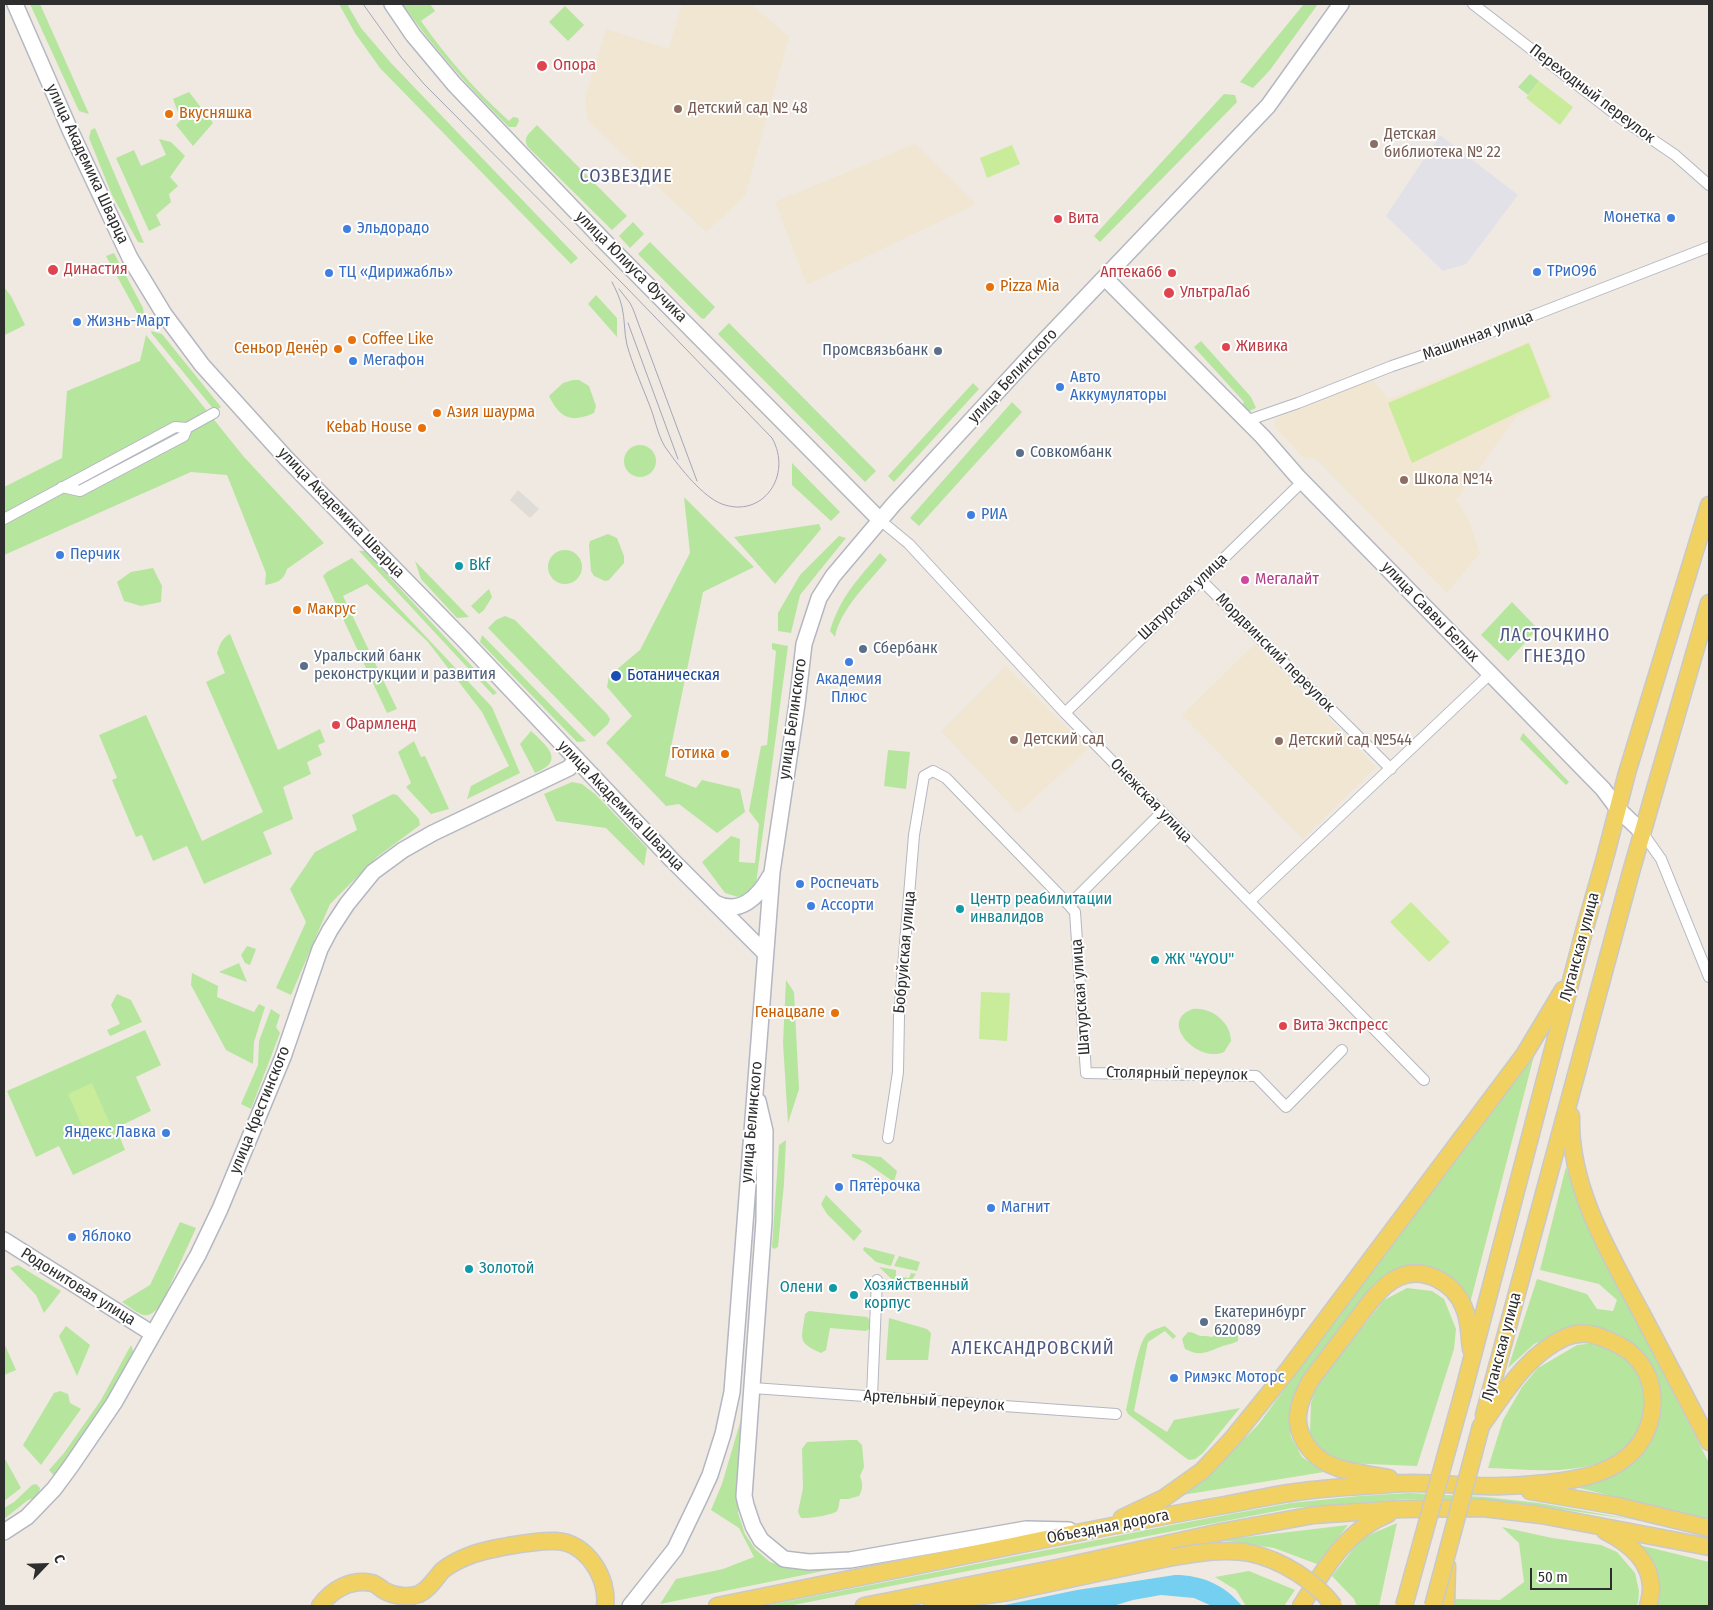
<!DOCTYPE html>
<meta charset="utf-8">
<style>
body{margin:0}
#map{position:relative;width:1713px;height:1610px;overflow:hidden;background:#efe9e1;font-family:"Fira Sans Condensed",sans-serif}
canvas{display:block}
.frame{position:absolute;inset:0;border:5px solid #2e2e2e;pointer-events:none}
.north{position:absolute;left:20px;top:1540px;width:50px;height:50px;-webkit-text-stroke:4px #fff;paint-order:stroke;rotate:66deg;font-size:14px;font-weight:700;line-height:20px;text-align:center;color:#2e2e2e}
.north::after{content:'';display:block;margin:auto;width:18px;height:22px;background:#2e2e2e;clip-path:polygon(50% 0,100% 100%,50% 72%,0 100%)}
.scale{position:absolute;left:1530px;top:1568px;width:82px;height:22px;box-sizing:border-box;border:2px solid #2e2e2e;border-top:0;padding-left:6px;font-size:15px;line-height:18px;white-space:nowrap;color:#2e2e2e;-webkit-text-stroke:4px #fff;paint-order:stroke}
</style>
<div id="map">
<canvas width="1713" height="1610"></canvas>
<div class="frame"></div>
<div class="north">С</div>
<div class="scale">50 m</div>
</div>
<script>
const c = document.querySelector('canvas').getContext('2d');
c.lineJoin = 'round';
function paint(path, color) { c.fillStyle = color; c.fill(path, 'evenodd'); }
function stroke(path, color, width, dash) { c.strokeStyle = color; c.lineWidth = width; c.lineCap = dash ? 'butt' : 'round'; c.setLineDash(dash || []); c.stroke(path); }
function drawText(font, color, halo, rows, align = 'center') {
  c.font = font + ' "Fira Sans Condensed",sans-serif'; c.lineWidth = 4; c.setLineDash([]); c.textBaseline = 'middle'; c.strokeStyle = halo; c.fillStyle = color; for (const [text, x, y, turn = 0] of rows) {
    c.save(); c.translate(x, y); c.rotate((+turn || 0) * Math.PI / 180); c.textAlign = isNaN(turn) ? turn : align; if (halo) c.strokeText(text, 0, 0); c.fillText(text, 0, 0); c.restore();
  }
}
paint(new Path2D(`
 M1440 135 1518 195 1466 264 1443 271 1386 216Z`), '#e3e1e8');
paint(new Path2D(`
 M682 4H751L789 37 745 196 706 232 588 121 585 98 606 29 669 49Z
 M915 144 976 204 807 285 775 202Z
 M1529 342 1553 399 1517 416 1456 500 1468 518 1480 553 1447 593 1314 457 1306 460 1276 428 1274 419 1359 385 1373 381 1389 399Z
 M1255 644 1376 767 1303 839 1182 715Z
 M1006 666 1088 749 1018 813 941 731Z`), '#f0e6d1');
paint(new Path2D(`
 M30 4H40L89 114 79 111Z
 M339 4H347L361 28 391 63 578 258 571 264 380 68 355 33Z
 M402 4H430L435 11 421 21C447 58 476 91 509 121L513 117 518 118 519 121 516 127H509C470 89 434 48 402 4Z
 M1304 4H1318L1270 70 1253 88 1240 82Z
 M565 6 584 25 568 41 549 22Z
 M1530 74 1539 81 1528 95 1518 87Z
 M189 92 213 123 193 146 176 125 181 120 173 99Z
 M1224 94 1235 95 1237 102 1100 242 1094 236Z
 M537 125 627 216 612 230 528 147C522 137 530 133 537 125Z
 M95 128 144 243 138 242 112 195 89 138 91 130Z
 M159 139 171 142 185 156 170 177 178 186 169 194 171 202 156 215 161 225 149 231 116 158 134 150 141 166 166 155Z
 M633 222 644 234 630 248 619 236Z
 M650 242 715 307 704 319 701 318 638 254Z
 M114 253 143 308 145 321 142 322 106 256Z
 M4 287 11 296 25 325 5 335Z
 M596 295 617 318V337L588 304Z
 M729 323 876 471 865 482 718 334Z
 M151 331 162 334 221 407 215 411 152 334Z
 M146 335 244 457 324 543 287 569C284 581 276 583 265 585L266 573 227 475 191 472 4 555V487L62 458 67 391 140 361Z
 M1201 341 1251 397 1256 408 1247 412 1241 406 1244 402 1194 347Z
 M573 380H579L589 386 596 406 594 413C572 423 560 419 549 396L563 383Z
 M973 383 979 389 894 482 888 476Z
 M1012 402 1022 412 919 526 910 518Z
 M624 461a16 16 0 1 1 32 0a16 16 0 1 1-32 0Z
 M792 463 840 512 831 521 792 485Z
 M684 497 754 567 703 592 665 776 696 788 702 780 740 789 745 812 717 833 679 804 666 806 606 743 632 716 607 687 609 676 640 650 690 553Z
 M819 524 821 529 775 584 734 537Z
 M608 534 617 538 624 556V563L609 580 605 581 594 576 591 571 589 545 590 541Z
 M839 536 846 538 800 595 791 633 778 631V613L800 575Z
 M548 567a17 17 0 1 1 34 0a17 17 0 1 1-34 0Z
 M359 551H365L497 693 493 695Z
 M880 553 887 560C869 582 840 609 835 637L830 631C840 597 858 579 880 553Z
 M352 558 492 707 520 773 467 799 471 786 509 766 482 712 428 642 367 584 343 596 397 709 387 713 323 576 327 572Z
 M415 561 469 617 457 618 421 579Z
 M153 568 162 586 161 602 141 606 124 601 117 582 131 572Z
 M489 589 492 597 484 610 479 614 471 606Z
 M1512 602 1536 627 1533 634 1508 661 1481 635Z
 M505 616 515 620 607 714 610 719 608 724 594 737 488 628 496 620Z
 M230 634 278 750 320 729 325 742 318 745 322 755 307 762 311 774 283 787 293 819 263 832 272 854 204 884 187 846 153 861 142 835 136 837 112 780 117 778 99 735 146 715 202 841 263 812 206 682 225 673 217 653C220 644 222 638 230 634Z
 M482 635 586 741 577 742 480 642Z
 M772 643 788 646 756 884 750 893 738 897 725 893 702 862 731 836 740 839 739 862 755 863 759 824 749 811 761 746 767 745 776 651 772 649Z
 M531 731C547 746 566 761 535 773L520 744Z
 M1523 733 1569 782 1566 785 1520 739Z
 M414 741 421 757 425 756 449 809 431 814 406 787 411 783 398 752Z
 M888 750 910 752 906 789 884 786Z
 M572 782 582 784 595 794 647 848 644 866 606 828 556 821 544 794Z
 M393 794 397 795 419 819 420 825 377 857 330 904 291 995 276 988 306 922 290 889 315 852 357 830 352 815Z
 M247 946 256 949 250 965 245 963 241 955Z
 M239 963 247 982 219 972Z
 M192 973 218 986 217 997 254 1012 259 1004 265 1007 254 1042 253 1064 226 1050 191 985Z
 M786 980 794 992 799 1089 788 1123 783 1043Z
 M117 994 131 1000 142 1022 110 1036 107 1030 120 1024 111 1005Z
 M271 1009 280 1015 276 1027 280 1033 251 1109 241 1104 258 1065 259 1041Z
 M1193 1009C1211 1007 1231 1022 1231 1041L1224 1052C1198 1064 1157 1021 1193 1009Z
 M145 1030 161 1065 136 1077 151 1111 116 1128 125 1150 73 1175 59 1146 36 1157 7 1091Z
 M1536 1048 1468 1311 1448 1281H1379L1301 1380 1289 1413 1291 1437 1302 1457 1324 1472 1182 1495 1210 1473 1258 1425Z
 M786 1140 784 1183 778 1247 774 1249 772 1247 779 1145Z
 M852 1154 881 1157 897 1171 894 1182 865 1162 852 1157Z
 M1566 1167 1608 1266 1709 1463V1519L1579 1488 1606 1477 1659 1408 1657 1377 1638 1349 1567 1329 1534 1344 1508 1368 1537 1279 1587 1294 1597 1309 1613 1311 1617 1300 1599 1284 1540 1270Z
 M826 1195 862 1231 854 1241 827 1214 821 1204Z
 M180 1222 196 1228 162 1303C146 1324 141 1314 122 1302L150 1285Z
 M864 1247 895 1255 891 1266 876 1262 863 1250Z
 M899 1256 920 1262 917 1271 894 1266Z
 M18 1265 61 1291 44 1313 36 1295 10 1268Z
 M879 1267 896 1270V1276L909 1278 911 1273 916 1274 907 1286 901 1288Z
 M1407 1288 1432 1291 1444 1299 1456 1329 1454 1349 1417 1466 1344 1463 1317 1446 1310 1433 1311 1403 1317 1385 1384 1300Z
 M809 1311 867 1317 870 1320 869 1329 866 1331 830 1328 826 1350 821 1353C796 1342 802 1339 805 1314Z
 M889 1318 927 1329 931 1333 928 1360H886Z
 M66 1326 90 1345 77 1376 59 1336Z
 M1165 1326 1176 1336 1173 1339 1165 1331 1148 1342 1134 1411 1167 1432 1174 1420 1240 1408 1203 1453 1195 1459 1189 1460 1183 1456 1128 1414 1126 1410C1130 1395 1137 1343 1147 1334 1152 1330 1159 1328 1165 1326Z
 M1231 1327C1236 1331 1239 1335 1238 1341 1230 1345 1223 1345 1215 1349 1204 1354 1197 1355 1185 1349L1182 1339 1188 1332C1194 1332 1196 1335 1201 1336 1206 1336 1208 1336 1212 1337L1220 1331Z
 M4 1343 16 1370 4 1375Z
 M1596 1343C1609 1348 1619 1352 1629 1361 1637 1368 1641 1378 1644 1388 1653 1422 1634 1449 1601 1462 1566 1475 1525 1469 1488 1468L1503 1420 1522 1387 1538 1368 1577 1345Z
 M131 1345 135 1356 104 1407 55 1477 49 1470 64 1453 101 1400Z
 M60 1391 68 1394 70 1403 81 1409 41 1465 23 1445 54 1393Z
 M744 1409 738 1513 745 1534 755 1549 770 1562 790 1568 806 1569 853 1565 660 1604 676 1579 723 1569 754 1557 739 1528 711 1510 722 1484Z
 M850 1440H857L862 1445 864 1467 860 1476C863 1484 863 1489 859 1496L848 1499H840C839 1502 839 1508 837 1511 833 1515 806 1519 801 1518L798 1512 803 1488 802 1449 807 1442Z
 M4 1457 21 1488 4 1501Z
 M36 1484 40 1488 39 1493 33 1500 31 1499 28 1500 4 1519V1508L14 1502 32 1485Z
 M1409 1493 1485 1497 1539 1503 1635 1520 1545 1507 1484 1500 1406 1499 1292 1508 788 1606H765L1172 1525 1291 1503 1360 1496Z
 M1397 1523 1379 1606H1357L1354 1599 1332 1576 1362 1538Z
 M1348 1525 1317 1564 1274 1548 1222 1540Z
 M1502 1527 1552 1538 1601 1545 1617 1552 1635 1573 1639 1591 1638 1603 1636 1606H1455L1454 1599 1500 1600 1524 1582 1519 1543Z
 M1635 1544 1709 1562V1605L1656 1606 1657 1603 1655 1574Z
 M1249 1571 1295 1590 1284 1606H1246L1236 1590 1215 1577Z`), '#b6e59e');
paint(new Path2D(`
 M1539 81 1573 107 1560 125 1526 98Z
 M1012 145 1020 164 987 178 980 158Z
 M1529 343 1550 397 1412 463 1388 403Z
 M1411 902 1450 942 1429 962 1390 922Z
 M981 992 1010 993 1007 1041 979 1039Z
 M92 1083 111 1126 87 1137 68 1094Z`), '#c9ec9a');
paint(new Path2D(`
 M518 490 539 509 530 518 510 500Z`), '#dfdcd8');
paint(new Path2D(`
 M1175 1575C1202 1575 1225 1585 1242 1606H1212L1194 1598 1161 1595 1133 1600 1113 1606H1000L1077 1590Z`), '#75cff0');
const street = new Path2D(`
 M1473 4 1619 117 1675 155 1709 185
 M1246 421 1298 403 1392 366 1483 335 1709 247
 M62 487 80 491 184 436 187 428
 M4 519 175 427 187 428 214 413
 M880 520 909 544 1065 713 1424 1080
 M1201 580 1391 769
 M1065 713 1302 482
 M1162 812 1069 905 1075 912 1086 1073 1256 1076 1286 1107 1342 1050
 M1642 832 1661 859 1709 977
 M1250 901 1490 674
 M888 1138 898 1072 899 1016 914 835 924 776 933 771 946 778 1069 905
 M753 1388 1116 1414
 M872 1396 877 1280`);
const secondary = new Path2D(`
 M15 4 70 130 130 258 164 314 202 365 286 458 462 638 672 860 765 953
 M392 4 413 35 454 84 607 244 880 520
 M1105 278 1263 437 1297 476 1603 789 1618 809 1642 832
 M715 903C740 916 759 896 770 876
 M758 1101 765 1131 764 1221 744 1496 746 1505 753 1526 761 1540 784 1559 809 1562 850 1560 1026 1529 1069 1530
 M4 1240 153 1334
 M4 1532 27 1517 54 1489 71 1466 114 1403 198 1255 220 1209 283 1057 320 949 330 930 347 904 373 872 403 850 433 833 569 768 576 760
 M630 1606 675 1549 700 1497 710 1475 723 1434 732 1392 772 872 797 704 804 644 819 598 833 576 893 505 1045 340 1268 106 1341 4`);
const primary = new Path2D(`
 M1571 1116C1569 1187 1609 1253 1642 1314 1664 1356 1687 1399 1709 1442
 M1463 1393 1583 935 1606 854 1627 773 1709 505
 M1484 1415 1631 872 1709 603
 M1389 1478C1372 1475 1352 1473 1336 1467 1317 1461 1299 1442 1298 1421 1297 1407 1304 1393 1310 1381L1370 1302C1378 1292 1387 1282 1399 1277 1424 1266 1455 1283 1464 1308 1470 1321 1469 1336 1471 1349
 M1530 1491 1618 1506 1709 1528
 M1122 1518 1164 1498 1202 1471 1232 1439 1288 1370 1524 1055 1563 990
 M1605 1531C1635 1546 1660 1570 1648 1606
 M932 1601H946L1008 1592 1173 1557
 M320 1606C332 1589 351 1579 372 1583 377 1584 381 1589 385 1591 394 1596 409 1598 419 1594 430 1589 435 1578 443 1570 449 1565 459 1560 466 1557 484 1549 536 1540 556 1541 586 1542 609 1578 605 1606
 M717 1606C817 1586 917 1566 1017 1545 1086 1531 1155 1517 1225 1505 1251 1500 1278 1494 1304 1491 1333 1487 1363 1486 1391 1484 1429 1480 1466 1488 1503 1486 1518 1486 1533 1484 1547 1483 1576 1480 1606 1475 1628 1456 1657 1432 1662 1382 1634 1356 1627 1348 1617 1344 1608 1340 1593 1333 1580 1331 1566 1337 1527 1354 1504 1394 1481 1426
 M864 1606 1057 1568 1221 1532 1314 1515 1401 1509 1483 1508 1541 1515 1709 1547
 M1301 1606C1324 1570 1346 1530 1388 1514
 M1446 1606 1447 1566`);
stroke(street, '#b4b7c1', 12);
stroke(secondary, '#b4b7c1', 18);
stroke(primary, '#c9c9c9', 19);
stroke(street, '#fff', 10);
stroke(secondary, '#fff', 15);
stroke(primary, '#f2d163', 16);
stroke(new Path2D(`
 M363 4 401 57 424 84 626 287 772 438C793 475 763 519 722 504 703 497 680 468 668 451 659 440 656 423 651 409 643 388 633 366 627 345 624 333 625 319 622 307 620 298 616 290 612 282
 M619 289 630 303 633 309 697 481
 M628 323 678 459`), '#a3a6b8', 1);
const primaryBridge = new Path2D(`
 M1173 1557C1197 1553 1225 1548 1250 1553 1282 1560 1315 1581 1334 1606
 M1404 1606 1463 1393
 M1433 1606 1481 1426`);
stroke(primaryBridge, '#c9c9c9', 19, []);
stroke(primaryBridge, '#f2d163', 16);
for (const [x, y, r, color] of [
 [542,66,6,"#e0444e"],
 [678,109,5,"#8d6e63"],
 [169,114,5,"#e8710a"],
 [1374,144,5,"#8d6e63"],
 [1671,218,5,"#3f7fe0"],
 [1058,219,5,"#e0444e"],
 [347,229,5,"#3f7fe0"],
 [53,270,6,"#e0444e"],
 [1537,272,5,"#3f7fe0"],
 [329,273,5,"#3f7fe0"],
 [1172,273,5,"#e0444e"],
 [990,287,5,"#e8710a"],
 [1169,293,6,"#e0444e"],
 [77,322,5,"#3f7fe0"],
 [352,340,5,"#e8710a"],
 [1226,347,5,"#e0444e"],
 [338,349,5,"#e8710a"],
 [938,351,5,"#5c6f8a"],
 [353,361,5,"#3f7fe0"],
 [1060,387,5,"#3f7fe0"],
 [437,413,5,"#e8710a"],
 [422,428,5,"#e8710a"],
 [1020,453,5,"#5c6f8a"],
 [1404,480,5,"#8d6e63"],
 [971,515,5,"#3f7fe0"],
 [60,555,5,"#3f7fe0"],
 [459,566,5,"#0f9aa8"],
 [1245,580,5,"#d1479c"],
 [297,610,5,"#e8710a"],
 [863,649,5,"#5c6f8a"],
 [849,662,5,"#3f7fe0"],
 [304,666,5,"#5c6f8a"],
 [616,676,6,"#1a4fb4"],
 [336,725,5,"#e0444e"],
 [1014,740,5,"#8d6e63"],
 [1279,741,5,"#8d6e63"],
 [725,754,5,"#e8710a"],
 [800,884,5,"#3f7fe0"],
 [811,906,5,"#3f7fe0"],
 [960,909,5,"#0f9aa8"],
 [1155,960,5,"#0f9aa8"],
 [835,1013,5,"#e8710a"],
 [1283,1026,5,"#e0444e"],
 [166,1133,5,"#3f7fe0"],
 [839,1187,5,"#3f7fe0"],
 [991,1208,5,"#3f7fe0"],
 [72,1237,5,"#3f7fe0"],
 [469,1269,5,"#0f9aa8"],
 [833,1288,5,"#0f9aa8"],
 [854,1295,5,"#0f9aa8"],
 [1204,1322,5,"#5c6f8a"],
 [1174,1378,5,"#3f7fe0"]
]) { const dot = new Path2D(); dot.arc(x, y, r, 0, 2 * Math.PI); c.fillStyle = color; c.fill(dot); stroke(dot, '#fff', 2); }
drawText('16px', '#be3a42', '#fff', [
 ["Опора",553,66],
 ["Вита",1068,219],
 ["Династия",64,270],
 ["Аптека66",1162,273,"right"],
 ["УльтраЛаб",1180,293],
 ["Живика",1236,347],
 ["Фармленд",346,725],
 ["Вита Экспресс",1293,1026]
], 'left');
drawText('16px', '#2e2e2e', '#fff', [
 ["Переходный переулок",1592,94,37],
 ["улица Академика Шварца",87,164,65],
 ["улица Юлиуса Фучика",631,267,45],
 ["Машинная улица",1478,336,-20],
 ["улица Белинского",1013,376,-47],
 ["улица Академика Шварца",341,513,46],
 ["Шатурская улица",1183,597,-44],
 ["улица Саввы Белых",1430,612,46],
 ["Мордвинский переулок",1275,653,45],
 ["улица Белинского",793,719,-82],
 ["Онежская улица",1151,801,46],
 ["улица Академика Шварца",621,806,46],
 ["Луганская улица",1580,947,-75],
 ["Бобруйская улица",905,952,-85],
 ["Шатурская улица",1081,997,-94],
 ["Столярный переулок",1177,1074,1],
 ["улица Крестинского",260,1110,-68],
 ["улица Белинского",752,1122,-85],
 ["Родонитовая улица",78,1287,32],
 ["Луганская улица",1502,1347,-75],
 ["Артельный переулок",934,1401,4],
 ["Объездная дорога",1108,1527,-11]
]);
drawText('16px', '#785e54', '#fff', [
 ["Детский сад № 48",688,109],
 ["Детская",1384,135],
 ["библиотека № 22",1384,153],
 ["Школа №14",1414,480],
 ["Детский сад",1024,740],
 ["Детский сад №544",1289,741]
], 'left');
drawText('16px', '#c56008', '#fff', [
 ["Вкусняшка",179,114],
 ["Pizza Mia",1000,287],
 ["Coffee Like",362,340],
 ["Сеньор Денёр",328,349,"right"],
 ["Азия шаурма",447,413],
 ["Kebab House",412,428,"right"],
 ["Макрус",307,610],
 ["Готика",715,754,"right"],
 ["Генацвале",825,1013,"right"]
], 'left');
drawText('16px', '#366cbe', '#fff', [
 ["Монетка",1661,218,"right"],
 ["Эльдорадо",357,229],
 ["ТРиО96",1547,272],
 ["ТЦ «Дирижабль»",339,273],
 ["Жизнь-Март",87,322],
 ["Мегафон",363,361],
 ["Авто",1070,378],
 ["Аккумуляторы",1070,396],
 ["РИА",981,515],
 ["Перчик",70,555],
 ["Академия",849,680,"center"],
 ["Плюс",849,698,"center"],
 ["Роспечать",810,884],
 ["Ассорти",821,906],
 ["Яндекс Лавка",156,1133,"right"],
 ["Пятёрочка",849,1187],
 ["Магнит",1001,1208],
 ["Яблоко",82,1237],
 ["Римэкс Моторс",1184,1378]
], 'left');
drawText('16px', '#4e5e75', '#fff', [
 ["Промсвязьбанк",928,351,"right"],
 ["Совкомбанк",1030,453],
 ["Сбербанк",873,649],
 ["Уральский банк",314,657],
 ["реконструкции и развития",314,675],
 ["Екатеринбург",1214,1313],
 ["620089",1214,1331]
], 'left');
drawText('16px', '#0d838f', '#fff', [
 ["Bkf",469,566],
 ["Центр реабилитации",970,900],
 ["инвалидов",970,918],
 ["ЖК \"4YOU\"",1165,960],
 ["Золотой",479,1269],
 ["Хозяйственный",864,1286],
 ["корпус",864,1304],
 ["Олени",823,1288,"right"]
], 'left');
drawText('16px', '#b23c85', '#fff', [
 ["Мегалайт",1255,580]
], 'left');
drawText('16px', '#164399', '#fff', [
 ["Ботаническая",627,676]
], 'left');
c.letterSpacing = '1px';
drawText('18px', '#4d5680', '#fff', [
 ["СОЗВЕЗДИЕ",626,177],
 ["ЛАСТОЧКИНО",1555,636],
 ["ГНЕЗДО",1555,657],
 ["АЛЕКСАНДРОВСКИЙ",1033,1349]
]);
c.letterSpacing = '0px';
</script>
